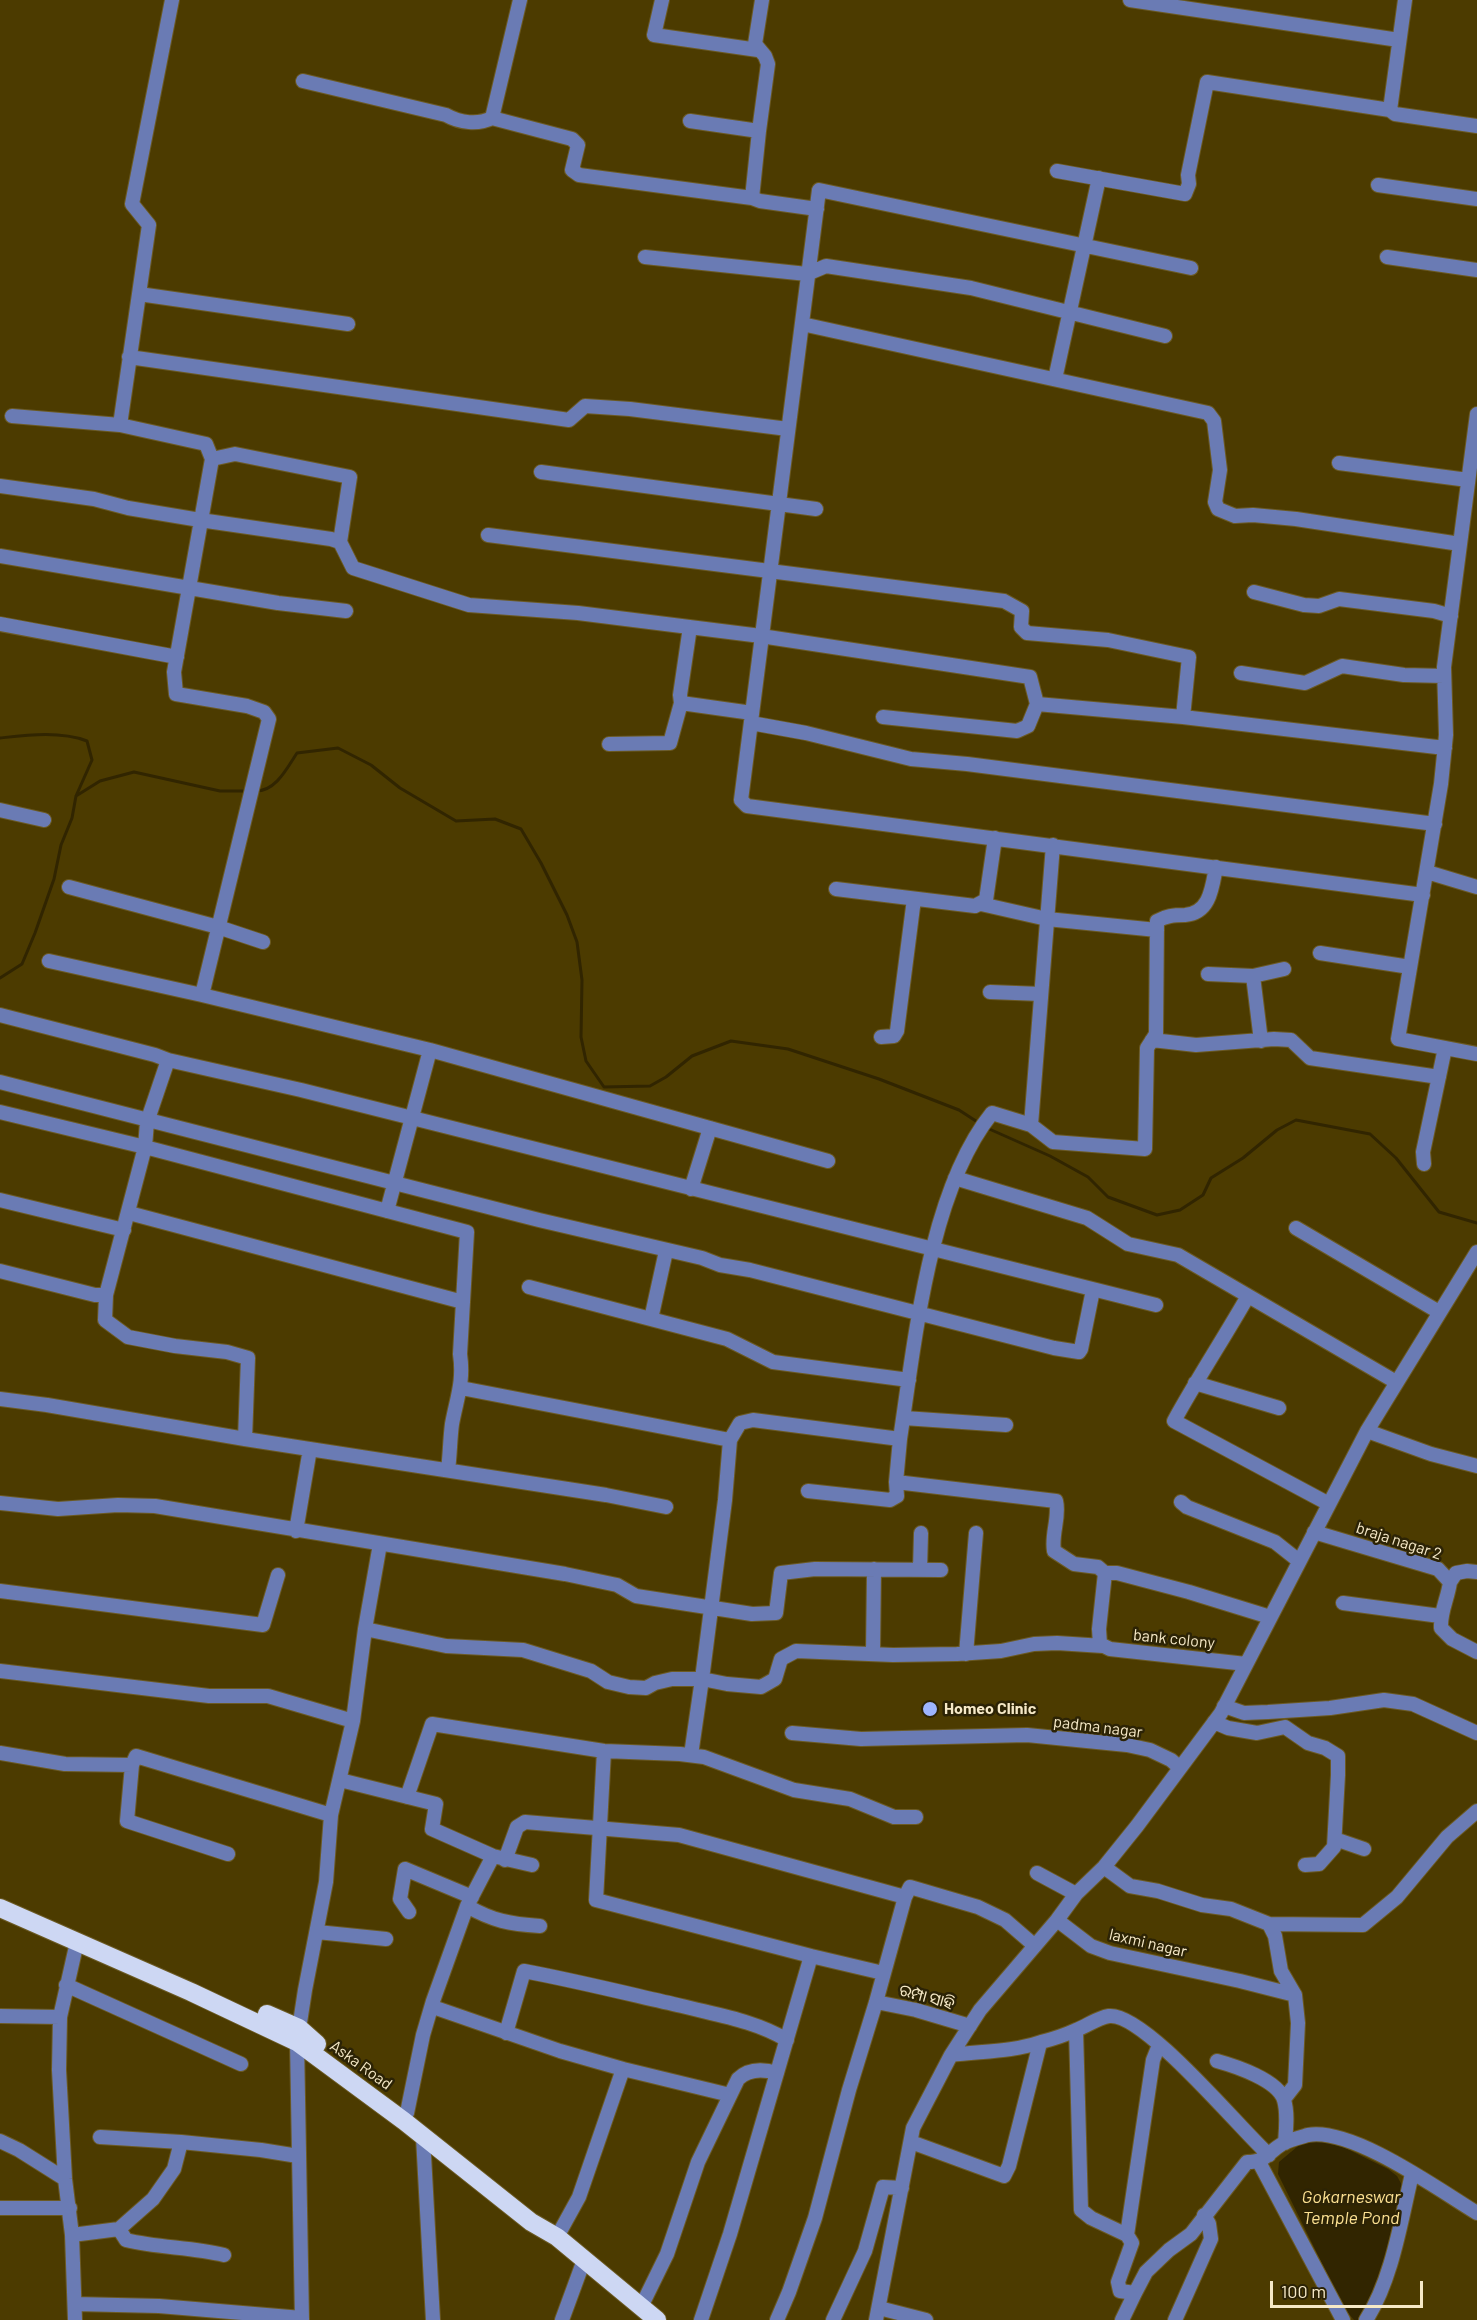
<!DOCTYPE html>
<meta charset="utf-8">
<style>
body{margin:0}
#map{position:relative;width:1477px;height:2320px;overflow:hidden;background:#4c3b00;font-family:Barlow,sans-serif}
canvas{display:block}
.scale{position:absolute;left:1270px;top:2281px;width:153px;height:27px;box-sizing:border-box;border:3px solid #f6e9c7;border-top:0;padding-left:8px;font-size:18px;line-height:21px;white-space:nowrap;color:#f6e9c7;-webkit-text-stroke:4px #2c2305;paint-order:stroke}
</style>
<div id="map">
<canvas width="1477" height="2320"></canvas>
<div class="scale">100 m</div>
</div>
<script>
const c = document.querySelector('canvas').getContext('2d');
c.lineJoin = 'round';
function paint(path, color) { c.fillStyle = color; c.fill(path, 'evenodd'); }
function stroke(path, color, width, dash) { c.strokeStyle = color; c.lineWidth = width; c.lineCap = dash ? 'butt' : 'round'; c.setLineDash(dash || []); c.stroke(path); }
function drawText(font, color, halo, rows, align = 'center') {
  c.font = font + ' Barlow,"Noto Sans Oriya",sans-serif'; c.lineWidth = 5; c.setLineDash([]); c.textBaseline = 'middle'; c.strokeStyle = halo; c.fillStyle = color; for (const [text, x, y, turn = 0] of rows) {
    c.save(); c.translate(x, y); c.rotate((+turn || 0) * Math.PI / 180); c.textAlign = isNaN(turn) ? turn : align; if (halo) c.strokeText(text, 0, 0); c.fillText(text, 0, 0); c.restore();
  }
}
paint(new Path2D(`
 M1304 2141 1333 2142 1388 2169 1397 2176 1404 2189 1393 2248 1361 2320H1354L1344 2308 1278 2174 1279 2162Z`), '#312500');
stroke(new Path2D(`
 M0 738C28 735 60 731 87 741L92 760 76 796 72 818 61 845 54 879 35 933 22 964 0 978
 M256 791C276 791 287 768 297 753L338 748 371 765 400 788 456 821 495 819 521 829 541 863 567 915 577 942 582 980 581 1037 586 1061 604 1087 650 1086 666 1077 692 1056 731 1041 788 1049 879 1079 959 1110 979 1123
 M76 796 100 781 134 772 220 791H247
 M987 1128 1050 1156 1088 1177 1108 1197 1157 1215 1180 1210 1203 1195 1211 1178 1243 1158 1277 1130 1296 1120 1370 1134 1396 1158 1439 1212 1477 1223`), '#312500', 3);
const minor = new Path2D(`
 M172 0 132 204 149 225 120 425 206 444 212 459 174 672 176 694 247 706 264 712 269 719 202 995 430 1050 387 1211
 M662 0 654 35 758 50
 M1130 0 1399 40
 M1405 0 1390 110 1395 114 1477 126
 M303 81 446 115C460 123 478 125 492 118L572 139 578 145 572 170 579 175 752 198 760 201 817 209
 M492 118 520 0
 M690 121 759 131 752 198
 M759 131 768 64 765 56 755 44 762 0
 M1057 171 1185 194 1189 184 1188 175 1207 82 1390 110
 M1378 185 1477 199
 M645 257 807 274 826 266 971 288 1165 336
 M1387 257 1477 270
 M1191 268 819 190 741 800 747 806 1423 895
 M139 294 348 324
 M802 324 1208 413 1214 421 1220 470 1215 502 1218 509 1235 516 1253 515 1296 519 1460 544
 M129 357 569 420 585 406 630 409 788 429
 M1055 379 1099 178
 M1477 414 1444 667 1446 735 1441 784 1398 1039 1477 1054
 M12 416 120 425
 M212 459 235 454 350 477 340 542 353 568 469 605 578 613 761 636 1030 677 1037 704 1028 726 1017 731 883 717
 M1339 463 1468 480
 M541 472 816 509
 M0 486 94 499 128 508 200 520 331 539 340 542
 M488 535 1004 601 1022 611 1021 627 1027 633 1108 640 1189 657 1183 717
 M0 556 278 603 346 611
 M1254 592 1304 605 1319 606 1339 599 1434 611 1451 616
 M0 624 177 657
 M1241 673 1305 683 1342 666 1404 675 1444 676
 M681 703 752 713
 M1037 704 1183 717 1445 748
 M751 723 806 733 911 759 967 764 1435 824
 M609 744 670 743 681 703 680 695 690 627
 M0 810 44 820
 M1427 872 1477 887
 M69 887 218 927 263 942
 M836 889 975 906 986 900 995 838
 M981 904 1047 919 1157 930
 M1320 953 1410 967
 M49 961 202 995
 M1208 974 1253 976 1284 969
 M1253 976 1261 1041
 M990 992 1041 994
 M0 1015 155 1055 168 1060
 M881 1037 894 1036 897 1031 914 899
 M1152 1040 1196 1045 1274 1039 1291 1040 1310 1058 1439 1077
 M430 1050 828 1161
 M0 1082 539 1220 702 1258 720 1265 750 1270 1054 1348 1079 1352 1081 1349 1093 1290
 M0 1112 145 1147 467 1232 460 1354C464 1382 457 1397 452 1424 450 1439 450 1455 448 1470
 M1031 1125 1053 845
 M1424 1164 1423 1152 1445 1048
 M955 1178 1087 1218 1128 1244 1178 1255 1396 1382
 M691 1189 710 1128
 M0 1200 124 1230
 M129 1213 463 1302
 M1296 1228 1439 1312
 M0 1271 95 1295H106
 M529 1287 727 1339 773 1362 909 1380
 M1248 1296C1224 1338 1197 1379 1174 1421L1329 1504
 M651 1319 666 1251
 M1195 1383 1279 1408
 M461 1388 730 1440 725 1500 702 1679 727 1684 761 1687 775 1679 781 1659 796 1651 893 1655 957 1654 1001 1651 1034 1644 1057 1643 1103 1646
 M0 1399 47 1405 245 1439 606 1495 666 1507
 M904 1418 1006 1425
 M1367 1431 1431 1454 1477 1466
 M245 1439 248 1358 227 1352 175 1346 128 1337 105 1320 106 1295 145 1147 147 1122 168 1060 301 1090 1156 1305
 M900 1439C915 1341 929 1191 992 1113L1031 1125 1053 1142 1145 1149 1147 1048 1156 1034 1157 921C1166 916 1173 915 1185 915 1210 913 1212 888 1216 867
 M730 1440 740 1423 753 1420 900 1439 896 1482 1056 1501C1060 1517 1051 1534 1054 1551L1074 1564 1098 1567 1105 1573 1099 1629 1100 1644 1110 1649 1246 1664
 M808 1491 890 1500 897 1496 896 1482
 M1181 1502 1187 1507 1275 1542 1299 1561
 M0 1503 58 1509 118 1505 155 1506 565 1574 617 1585 636 1596 752 1614 776 1613 781 1573 815 1569 941 1570
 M296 1531 310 1449
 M1314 1532 1438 1569 1450 1582C1448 1598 1440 1612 1441 1628L1452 1639 1477 1652
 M920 1570 921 1533
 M1105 1573H1117L1189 1592 1270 1617
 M1450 1582 1456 1573 1467 1571 1477 1572
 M0 1591 263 1625 278 1575
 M1343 1603 1440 1616
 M365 1629 446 1646 523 1650 591 1671 608 1682 629 1687 646 1688 655 1683 672 1679H702L691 1755
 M873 1654 874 1569
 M966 1654 976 1533
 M0 1671 209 1696H268L353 1721
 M1224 1706 1244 1713 1268 1712 1330 1708 1384 1700 1413 1704 1477 1733
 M1214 1722 1228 1728 1257 1733 1285 1727 1308 1743 1325 1748 1338 1756V1775L1334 1847 1319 1864 1305 1865
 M792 1733 861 1739 1027 1735 1127 1745 1150 1750 1171 1760 1180 1768
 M604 1751 596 1900 811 1956
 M0 1753 65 1764 132 1765
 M340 1780 436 1804 432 1829 493 1856 532 1865
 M407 1797 432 1724 604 1751 680 1754 704 1757 794 1790 850 1799 894 1817H916
 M1335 1839 1364 1849
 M228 1854 127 1821 132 1765 136 1756 331 1815
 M505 1860 517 1827 525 1822 679 1835 905 1897
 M1104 1867 1130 1886 1158 1891 1202 1905 1231 1909 1269 1924 1275 1936 1281 1971 1295 1995
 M1037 1873 1076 1894
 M467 1906C493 1921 510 1924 540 1926
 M409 1912 400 1899 405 1869 472 1897
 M1057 1920 1091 1946 1110 1953 1240 1981 1295 1995 1298 2023 1295 2085 1284 2099
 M1269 1924 1363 1925 1397 1897 1447 1837 1477 1811
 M317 1932 386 1939
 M66 1985 241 2064
 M876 2002 916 2010 970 2026
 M433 2007 560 2051 623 2069
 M0 2016 60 2017
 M1076 2030 1081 2210 1091 2218 1127 2235 1132 2243 1118 2282 1120 2291 1135 2293 1146 2272 1169 2250 1191 2234 1247 2162C1266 2162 1267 2153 1282 2144 1289 2140 1301 2137 1308 2135 1352 2127 1439 2190 1477 2213
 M506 2033 524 1971C577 1981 629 1994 682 2006 717 2015 756 2021 787 2040
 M951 2055C981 2051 1012 2052 1041 2042 1053 2039 1065 2035 1076 2030 1087 2026 1097 2018 1109 2016 1144 2012 1240 2129 1269 2155
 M1217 2061C1235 2066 1278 2080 1284 2100 1288 2113 1286 2129 1285 2143
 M407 2113 423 2035 433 2001 467 1906 493 1856
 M100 2137 181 2142
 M423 2137 433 2320
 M0 2141 19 2150 65 2179
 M911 2142 1004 2176 1009 2166 1040 2043
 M1259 2162 1343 2320
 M0 2208H70
 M119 2229 153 2199 174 2169 181 2142 261 2150 298 2156
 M72 2235 119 2229 126 2240C158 2248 192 2247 224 2255
 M1127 2235 1153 2060 1157 2050 1162 2047
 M557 2237 579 2197 623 2069 730 2095
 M75 2304 159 2306 302 2318
 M641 2307 667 2254 698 2162 738 2079C748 2069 763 2069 777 2073
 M879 2308 926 2320
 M75 2320 72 2235 65 2179 59 2070 60 2017 77 1942
 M302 2320 297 2042 305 1990 326 1882 331 1815 353 1721 365 1629 380 1544
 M562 2320 584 2260
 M701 2320 730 2234 811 1956 883 1973
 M777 2320 789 2292 815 2218 849 2090 876 2002 905 1897 910 1887 978 1907 1005 1920 1035 1946
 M833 2320 865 2251 883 2187 902 2188
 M876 2320 913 2128 951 2055 980 2010 1057 1920 1076 1894 1104 1867 1137 1826 1221 1713 1367 1431 1477 1252
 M1122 2320 1135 2293
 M1175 2320 1211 2239 1209 2224 1204 2215
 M1366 2320C1392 2280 1401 2220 1412 2174`);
const highway = new Path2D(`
 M0 1908 191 1992 297 2042 404 2121 531 2222 557 2237 657 2320
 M267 2014 299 2028 317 2044`);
stroke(minor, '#6b5a24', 16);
stroke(highway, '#6b5a24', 20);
stroke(minor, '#6a7bb4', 14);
stroke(highway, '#cdd7f3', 18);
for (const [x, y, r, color] of [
 [930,1709,8,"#9db4fd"]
]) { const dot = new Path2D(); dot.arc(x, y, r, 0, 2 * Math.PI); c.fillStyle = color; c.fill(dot); stroke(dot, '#2c2305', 2); }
drawText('16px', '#f6e9c7', '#2c2305', [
 ["braja nagar 2",1399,1541,18],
 ["bank colony",1174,1639,6],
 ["padma nagar",1098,1727,7],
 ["laxmi nagar",1148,1943,13],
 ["ରମ୍ପା ସାହି",927,1997,15],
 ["Aska Road",361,2065,36]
]);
drawText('bold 16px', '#f6e9c7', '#2c2305', [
 ["Homeo Clinic",944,1709]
], 'left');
drawText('italic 18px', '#fde192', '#2c2305', [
 ["Gokarneswar",1351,2197],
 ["Temple Pond",1351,2218]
]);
</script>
